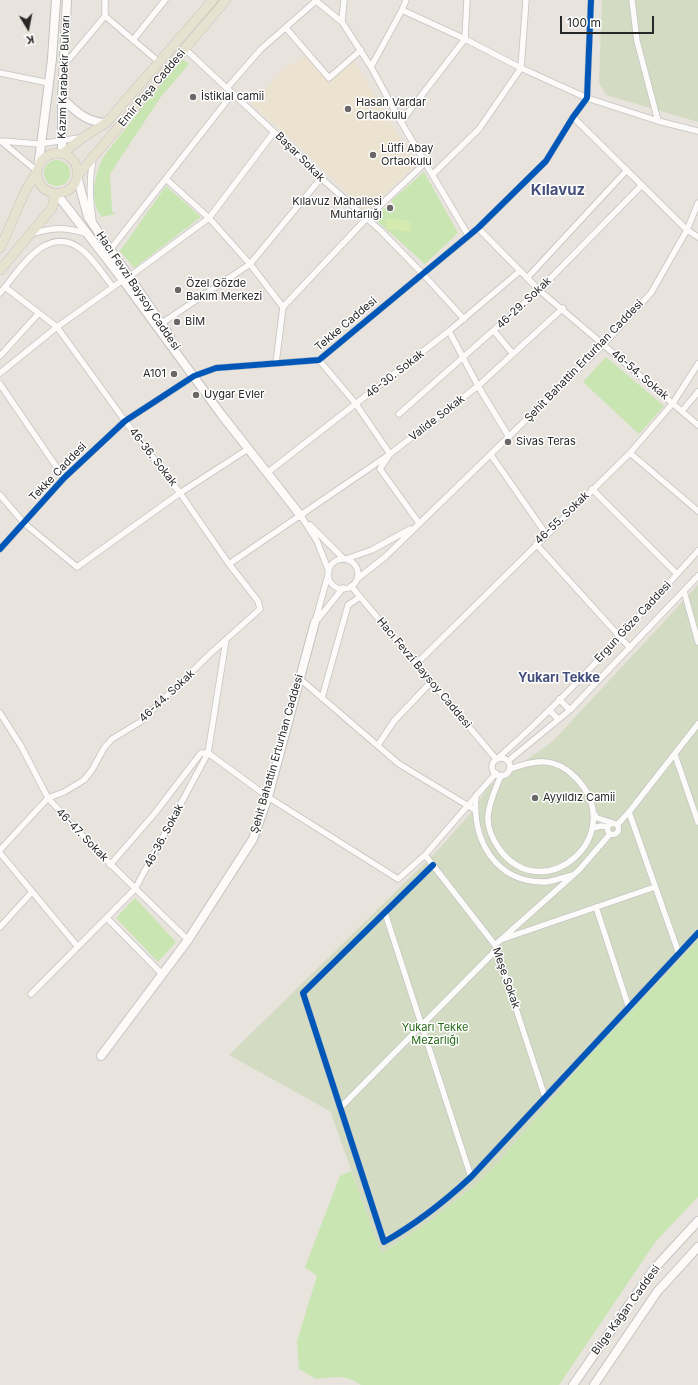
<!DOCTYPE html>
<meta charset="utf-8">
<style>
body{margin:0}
#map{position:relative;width:698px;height:1385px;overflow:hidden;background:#e8e3dc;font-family:Inter,sans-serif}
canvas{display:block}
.north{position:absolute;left:8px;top:8px;width:40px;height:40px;-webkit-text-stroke:3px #fff;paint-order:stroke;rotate:170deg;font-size:11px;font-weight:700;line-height:16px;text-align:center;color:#282828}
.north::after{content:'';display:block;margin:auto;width:14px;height:18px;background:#282828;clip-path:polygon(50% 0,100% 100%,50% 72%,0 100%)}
.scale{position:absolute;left:560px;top:16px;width:94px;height:18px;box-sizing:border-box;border:2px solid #282828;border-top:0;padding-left:5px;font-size:12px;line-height:14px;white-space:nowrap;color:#282828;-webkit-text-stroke:3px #fff;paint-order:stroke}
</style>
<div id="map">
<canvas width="698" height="1385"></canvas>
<div class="north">K</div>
<div class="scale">100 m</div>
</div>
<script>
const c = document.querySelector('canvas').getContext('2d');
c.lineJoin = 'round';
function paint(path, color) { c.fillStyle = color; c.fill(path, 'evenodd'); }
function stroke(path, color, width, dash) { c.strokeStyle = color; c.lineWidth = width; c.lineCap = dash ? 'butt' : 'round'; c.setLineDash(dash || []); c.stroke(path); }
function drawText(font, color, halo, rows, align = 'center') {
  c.font = font + ' Inter,sans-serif'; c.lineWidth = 3; c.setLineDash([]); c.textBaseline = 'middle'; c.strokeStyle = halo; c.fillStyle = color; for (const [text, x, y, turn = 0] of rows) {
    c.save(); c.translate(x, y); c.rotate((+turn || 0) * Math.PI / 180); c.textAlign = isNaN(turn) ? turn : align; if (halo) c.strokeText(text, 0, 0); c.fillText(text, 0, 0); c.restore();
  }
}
paint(new Path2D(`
 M309 54 329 82 354 61 416 165 367 211 280 129 251 104 285 68Z`), '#ece2d0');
paint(new Path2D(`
 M181 58 189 64 160 98 110 174 112 211 115 214 102 217C88 200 95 174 104 156Z
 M44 173a13 13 0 1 1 26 0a13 13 0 1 1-26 0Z
 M424 172 458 233 425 264 376 220 375 216 386 207 389 211 395 206 391 201Z
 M166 186 201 217 134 268 120 251Z
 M606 357 664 406 639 434 583 382Z
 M135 898 176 942 158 962 116 918Z
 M698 940V1197L656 1241 559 1385H361C347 1374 332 1377 316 1379L299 1369 297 1341 317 1276 305 1267 340 1176 351 1171 382 1253 430 1221 474 1186 501 1159 585 1060Z`), '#c8e5b2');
paint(new Path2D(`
 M602 0H698V122L606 95 599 82Z
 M698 585V940L585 1060 501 1159 474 1186 430 1221 381 1253 330 1111 229 1055 436 852 471 813 489 786 552 742Z`), '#d3dcc3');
paint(new Path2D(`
 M386 218 411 221 410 232 386 229Z`), '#d4eaaf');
const street = new Path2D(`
 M105 0V16L159 62
 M315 0 342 22
 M344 0 342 22 371 67 401 122 468 235
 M632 0 637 41 658 121
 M402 10 465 39 521 68 587 98 658 121 698 131
 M286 28 329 78 361 50
 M133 40 165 0
 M185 49 276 134 321 178 380 230 423 274 464 319
 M64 65 105 16
 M371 67 402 10 406 0
 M0 73 49 83
 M227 88 261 49 317 0
 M401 122 465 39 467 0
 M2 141 39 144 79 138
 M2 142 37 171
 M433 174 479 129 521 68 526 0
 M166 179 209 218 250 264 283 307
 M698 203 687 230 698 237
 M93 221C89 199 89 181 93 159
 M478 228 539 290 698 425
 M32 234C53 227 66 227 87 234
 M110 250 233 93
 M130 276 209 218 274 132
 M527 278 627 170
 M0 293C20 270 46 223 81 249 94 259 103 275 113 287
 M162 323 250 264 321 178
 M449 331 478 386 509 437
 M494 331 513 354
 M0 356 39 313
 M319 360 356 404 390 454 380 469 419 523
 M276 363 283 307 366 219 426 162
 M0 373 57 327 123 280
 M0 384 64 478
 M682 411 698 392
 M399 414 539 290 642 185
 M630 453 698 511
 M491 455 546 534
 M267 473 449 331 520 271
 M592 489 677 574
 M0 495 24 523 77 567 180 493 248 449
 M301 516 317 541 329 572
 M310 525 344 559
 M536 544 630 648
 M0 549 64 478 125 421 194 376 216 368 319 360 478 228 546 161 573 117 587 98 591 0
 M346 559 372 550 410 529
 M328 574a15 15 0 1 1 30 0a15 15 0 1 1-30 0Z
 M229 564 390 454 478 386 563 308
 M357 579 385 557 604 344 651 293 687 230 573 117
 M351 586 496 759
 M684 591 698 642
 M318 619 343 588
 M315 622 328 575
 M416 664 630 453 673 403 698 364
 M299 678 399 764 475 810
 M322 698 348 605 360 597
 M559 699 570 710
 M549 710 558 719
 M0 713 21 746 48 798 94 848 188 940
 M378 745 394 721 431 682
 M675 755 698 822
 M498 758C569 696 634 621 698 551
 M492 767a9 9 0 1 1 18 0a9 9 0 1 1-18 0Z
 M508 761 570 710 698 576
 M501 775C496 788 489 802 488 816 487 827 493 840 500 850 545 909 630 834 576 778 555 756 535 760 510 769
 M476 795C472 840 495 883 546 882 554 881 564 877 573 875
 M593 812 597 818 613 823
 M629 812 679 954
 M607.5 829a5.5 5.5 0 1 1 11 0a5.5 5.5 0 1 1-11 0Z
 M617 825 629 812 698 724
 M593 828 601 826 608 827
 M0 850 48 798 64 792 84 780 92 770 104 748 112 739 140 722 211 653 260 609 258 601 229 564 180 493 125 421 57 327 5 287
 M0 853 78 947
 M425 855 495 945 545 1097
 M110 865 155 813 201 753H208L268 797 398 879 425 855 496 773
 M433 865 303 993 384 1242C416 1224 444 1202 471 1177L698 933
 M596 907 629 1008
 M385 913 471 1177
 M107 918 162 974
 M0 927 32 892
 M503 939 655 887
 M495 945 579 870 610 834
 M31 994 135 889 208 753 226 640
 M340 1108 497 949`);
const secondary = new Path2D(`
 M62 98C75 111 86 122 106 123
 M62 154V98L67 0
 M38 168 52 59 56 0
 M77 176 88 217 170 336
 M56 193 123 280 221 414 301 516
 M101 1056 188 940 253 839 268 797 315 622
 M573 1385 653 1270 698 1221
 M594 1385 657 1292 698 1247`);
const primary = new Path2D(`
 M62 154 82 138 106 123 213 0
 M77 176 226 0
 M0 248C9 230 16 211 25 192 28 185 34 178 37 171 39 167 39 163 42 160 49 153 60 151 68 156 73 159 77 165 77 171 80 199 36 202 37 171
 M0 270 52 208 56 193`);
stroke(street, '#c4c3c3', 7);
stroke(secondary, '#c4c3c3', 10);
stroke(primary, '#c4c2bf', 10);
stroke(street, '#fcfbfa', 5.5);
stroke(secondary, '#fcfbfa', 8);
stroke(primary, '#e7e1d0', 9);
stroke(new Path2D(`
 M0 549 64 478 125 421 194 376 216 368 319 360 478 228 546 161 573 117 587 98 591 0
 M433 865 303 993 384 1242C416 1224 444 1202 471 1177L698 933`), '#0057b8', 6);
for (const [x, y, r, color] of [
 [193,97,4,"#6b6967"],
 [348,109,4,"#6b6967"],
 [373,155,4,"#6b6967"],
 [390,208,4,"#6b6967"],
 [178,290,4,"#6b6967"],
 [177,322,4,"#6b6967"],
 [174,374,4,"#6b6967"],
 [196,395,4,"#6b6967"],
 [508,442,4,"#6b6967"],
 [535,798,4,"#6b6967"]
]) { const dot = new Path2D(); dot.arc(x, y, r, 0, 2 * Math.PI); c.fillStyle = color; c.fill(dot); stroke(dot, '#fff', 1.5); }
drawText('11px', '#282828', '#fff', [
 ["Kazım Karabekir Bulvarı",64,77,-88],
 ["Emir Paşa Caddesi",152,88,-50],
 ["Başar Sokak",300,157,45],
 ["Hacı Fevzi Baysoy Caddesi",138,291,56],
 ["46-29. Sokak",524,303,-43],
 ["Tekke Caddesi",346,324,-40],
 ["Şehit Bahattin Erturhan Caddesi",584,361,-46],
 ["46-30. Sokak",395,374,-38],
 ["46-54. Sokak",640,375,40],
 ["Valide Sokak",437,418,-38],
 ["46-36. Sokak",153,457,52],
 ["Tekke Caddesi",58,472,-46],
 ["46-55. Sokak",562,518,-44],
 ["Ergun Göze Caddesi",633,622,-47],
 ["Hacı Fevzi Baysoy Caddesi",424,673,50],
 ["46-44. Sokak",167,696,-43],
 ["Şehit Bahattin Erturhan Caddesi",277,754,-74],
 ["46-47. Sokak",82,835,46],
 ["46-36. Sokak",164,836,-62],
 ["Meşe Sokak",506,978,71],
 ["Bilge Kağan Caddesi",626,1310,-54]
]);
drawText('11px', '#282828', '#fff', [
 ["İstiklal camii",201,97],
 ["Hasan Vardar",356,103],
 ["Ortaokulu",356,116],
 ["Lütfi Abay",381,149],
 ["Ortaokulu",381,162],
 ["Kılavuz Mahallesi",382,202,"right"],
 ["Muhtarlığı",382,215,"right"],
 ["Özel Gözde",186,284],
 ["Bakım Merkezi",186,297],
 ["BİM",185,322],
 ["A101",166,374,"right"],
 ["Uygar Evler",204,395],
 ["Sivas Teras",516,442],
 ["Ayyıldız Camii",543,798]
], 'left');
drawText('11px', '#256914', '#fff', [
 ["Yukarı Tekke",435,1028],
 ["Mezarlığı",435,1041]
]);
drawText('bold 13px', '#454f7b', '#fff', [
 ["Yukarı Tekke",559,678]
]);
drawText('bold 15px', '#454f7b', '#fff', [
 ["Kılavuz",558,190]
]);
</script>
